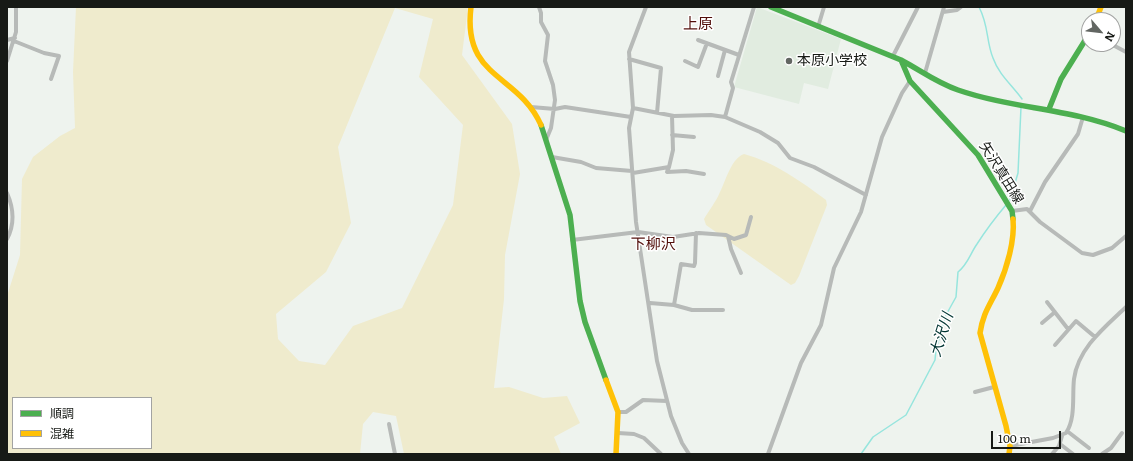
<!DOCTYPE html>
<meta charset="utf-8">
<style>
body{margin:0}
#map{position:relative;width:1133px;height:461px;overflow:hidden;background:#eef3ee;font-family:Literata,"Noto Sans JP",serif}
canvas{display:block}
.frame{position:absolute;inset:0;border:8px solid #171a16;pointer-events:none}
.legend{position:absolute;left:12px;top:397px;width:140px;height:52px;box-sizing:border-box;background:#fff;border:1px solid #a2a3a2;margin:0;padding:5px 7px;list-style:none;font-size:12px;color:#171a16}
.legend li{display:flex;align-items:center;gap:8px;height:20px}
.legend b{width:20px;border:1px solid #a2a3a2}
.north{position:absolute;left:1081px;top:12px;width:40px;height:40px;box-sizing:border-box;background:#fff;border:1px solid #a2a3a2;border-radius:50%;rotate:118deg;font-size:11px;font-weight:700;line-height:16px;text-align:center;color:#171a16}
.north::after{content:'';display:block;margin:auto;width:14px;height:18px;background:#626662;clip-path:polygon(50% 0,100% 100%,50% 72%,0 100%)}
.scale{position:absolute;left:991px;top:431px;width:70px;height:18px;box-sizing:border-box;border:2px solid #171a16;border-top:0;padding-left:5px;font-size:12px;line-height:14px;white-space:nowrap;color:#171a16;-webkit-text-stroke:3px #fff;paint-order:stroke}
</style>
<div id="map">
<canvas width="1133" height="461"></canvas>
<div class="frame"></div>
<ul class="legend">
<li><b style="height:5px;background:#4caf50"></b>順調</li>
<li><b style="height:5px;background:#ffc107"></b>混雑</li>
</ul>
<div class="north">N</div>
<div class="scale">100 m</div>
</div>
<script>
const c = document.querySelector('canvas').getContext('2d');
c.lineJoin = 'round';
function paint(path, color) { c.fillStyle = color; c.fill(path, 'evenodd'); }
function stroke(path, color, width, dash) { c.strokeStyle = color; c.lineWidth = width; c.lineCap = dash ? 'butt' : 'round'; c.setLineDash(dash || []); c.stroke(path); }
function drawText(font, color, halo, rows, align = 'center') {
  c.font = font + ' Literata,"Noto Sans JP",serif'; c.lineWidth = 3; c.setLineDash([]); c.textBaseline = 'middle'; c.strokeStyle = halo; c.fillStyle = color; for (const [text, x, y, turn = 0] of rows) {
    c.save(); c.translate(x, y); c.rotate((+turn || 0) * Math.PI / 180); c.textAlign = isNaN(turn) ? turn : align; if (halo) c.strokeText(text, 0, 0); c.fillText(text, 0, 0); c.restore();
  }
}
paint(new Path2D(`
 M757 7 841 39 828 89 804 83 799 104 734 87Z`), '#e1ece0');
paint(new Path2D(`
 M76 7H468L462 55 512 124 520 174 505 255 504 299 494 388 509 387 543 398 567 396 580 423 554 437 561 454H404L396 416 373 412 363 424 360 454H7V296L20 255 22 179 33 157 60 136 75 128 73 72ZM395 8 433 19 419 77 463 125 453 205 402 308 353 326 325 365 299 361 278 339 276 314 326 272 351 223 338 147ZM13 398H151V448H13Z
 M744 154C774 162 802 182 826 200L827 205 799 276 795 283 791 285 706 225 704 219C709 210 716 202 720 192 726 180 731 159 744 154Z`), '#efebcd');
stroke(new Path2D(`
 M979 7C989 26 986 41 993 58 999 75 1012 85 1022 99
 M1010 200 1018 173 1021 107
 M861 454 873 437 906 415 935 360 936 349 946 315 956 297 958 272C968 264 970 254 977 244 986 230 995 218 1006 205`), '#96e5dd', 1.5);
stroke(new Path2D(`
 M539 7 541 13V22L548 35 545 61 553 85 555 100 551 128 546 140
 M646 7 629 52 633 108 629 128 636 222 657 361 671 416 682 443 689 454
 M943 12 957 10 961 7
 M818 27 824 7
 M7 40 15 38
 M698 40 739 55
 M14 41 44 53 59 56 51 79
 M1111 44 1126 52
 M893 56 918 7
 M629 59 661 68 657 113
 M7 61 16 32V7
 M685 61 698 67 707 43
 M925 73 944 7
 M718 76 725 50
 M531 107 555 109 565 107 631 117
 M633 108 674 116 711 115 725 117 760 132 778 143 790 158 814 167 866 195
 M725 117 733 88 731 82 754 7
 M672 135 694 137
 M552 157 581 162 596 168 632 171
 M669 167 667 172 686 171 704 174
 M633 173 669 167 673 150 672 116
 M7 193C14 209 15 224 7 239
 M1012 211 1027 209 1040 222 1082 253 1093 255 1112 248 1126 236
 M1030 211 1045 182 1078 134 1083 117
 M728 236 731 249 741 273
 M572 240 638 232 673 237 699 233 726 235 734 239 746 235 751 217
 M1047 302 1068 329
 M650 303 674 305 692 310H723
 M674 305 681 264 694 266 695 263 696 233
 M1042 323 1055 312
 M1055 345 1076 321 1095 337
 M975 392 994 387
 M618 412H626L643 400 667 401
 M389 424 395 454
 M1067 431 1089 448
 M618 433 634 434 644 438 661 454
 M1060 444 1073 454
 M1010 446 1053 438 1066 433C1076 418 1072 396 1074 379 1078 348 1105 327 1126 307
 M768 454 801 363 821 325 834 268 861 212 882 137 902 93 910 81
 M1052 454 1059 446 1062 436
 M1102 454 1111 448 1122 433`), '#b7bab8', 4);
stroke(new Path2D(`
 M771 7 901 60 910 81 978 155 1012 211 1013 219
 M901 60C920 70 937 83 958 90 1013 109 1070 108 1126 131
 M1049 109 1061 79 1089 34
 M541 125 570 215 580 301 585 322 606 380`), '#4caf50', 5.5);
stroke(new Path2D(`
 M471 7C462 79 518 73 541 125
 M1096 20 1101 7
 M606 380 618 412 616 454
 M1009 454 1010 446 1006 426 980 333C983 313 990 305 998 288 1007 268 1015 240 1013 219`), '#ffc107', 5.5);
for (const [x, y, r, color] of [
 [789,61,4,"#626662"]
]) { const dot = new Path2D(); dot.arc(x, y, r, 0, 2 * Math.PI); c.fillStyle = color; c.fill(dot); stroke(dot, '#fff', 1.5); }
drawText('14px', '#171a16', '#fff', [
 ["本原小学校",797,61]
], 'left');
drawText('14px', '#171a16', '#fff', [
 ["矢沢真田線",1001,173,58]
]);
drawText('15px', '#520e0a', '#fff', [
 ["上原",698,25],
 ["下柳沢",653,245]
]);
drawText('italic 15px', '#003532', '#fff', [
 ["大沢川",942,335,-73]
]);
</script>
